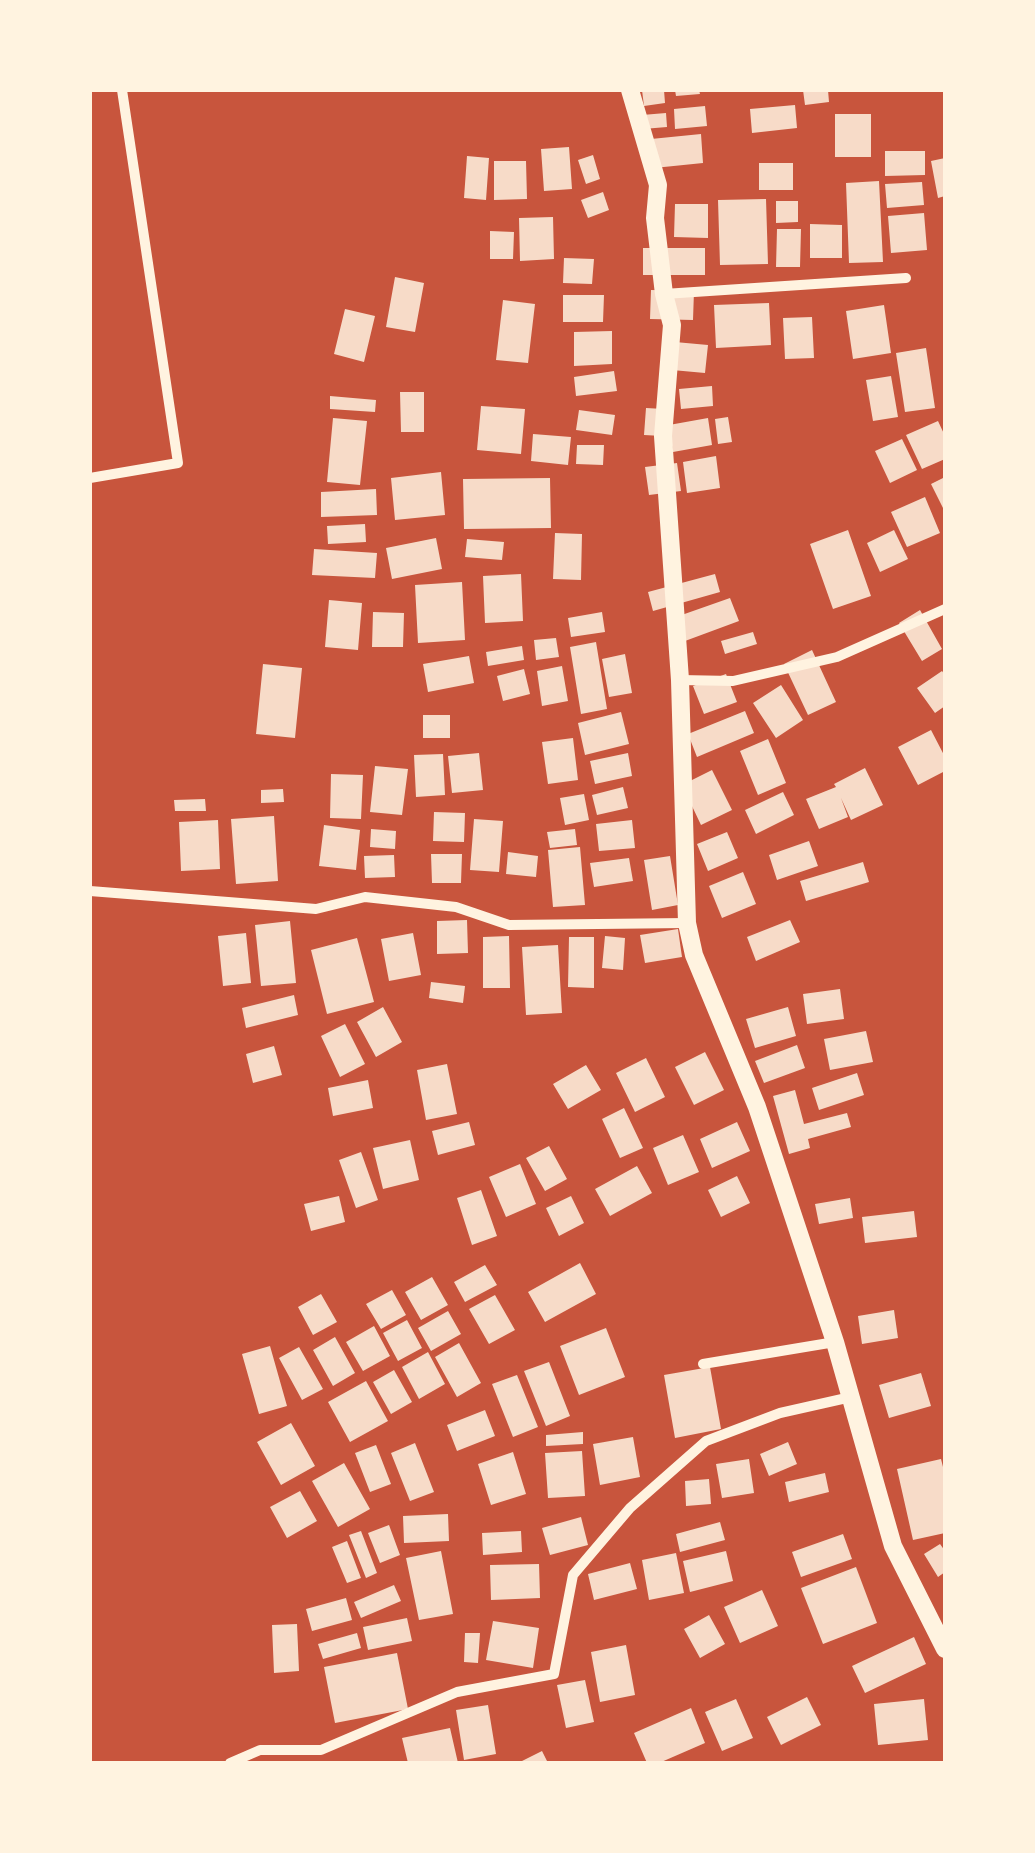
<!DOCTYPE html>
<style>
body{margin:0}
#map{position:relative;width:1035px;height:1853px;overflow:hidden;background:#c8553d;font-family:Raleway,sans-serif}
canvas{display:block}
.frame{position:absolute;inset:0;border:92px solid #fff3e0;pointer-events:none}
</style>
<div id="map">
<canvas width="1035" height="1853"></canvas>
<div class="frame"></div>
</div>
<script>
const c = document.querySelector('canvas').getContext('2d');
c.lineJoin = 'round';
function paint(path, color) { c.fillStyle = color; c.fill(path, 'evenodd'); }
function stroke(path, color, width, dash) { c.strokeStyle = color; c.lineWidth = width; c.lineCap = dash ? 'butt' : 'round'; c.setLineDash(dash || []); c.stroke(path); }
paint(new Path2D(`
 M642 90H664L665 103 644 106Z
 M675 90H699L700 94 676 96Z
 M803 90H828L829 102 805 105Z
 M795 105 797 128 752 133 750 109Z
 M705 106 707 126 675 129 674 109Z
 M666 113 667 127 643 129 642 115Z
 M835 114H871V157H835Z
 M701 134 703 163 654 168 651 139Z
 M569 147 572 189 544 191 541 149Z
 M885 151H925V175L885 176Z
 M593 155 600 179 586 184 578 160Z
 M467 156 489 158 486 200 464 198Z
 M945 158V196L938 198 931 161Z
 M494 161H526L527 199 494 200Z
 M759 163H793V190H759Z
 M879 181 883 262 849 263 846 183Z
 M922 182 924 205 887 208 885 184Z
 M603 192 609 210 588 218 581 200Z
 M766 199 768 264 720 265 718 200Z
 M776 201H798V222L776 223Z
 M675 204H708V238L674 237Z
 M924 213 927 250 891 253 888 216Z
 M553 217 554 259 520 261 519 218Z
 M810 224 842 225V258H810Z
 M777 229H801L800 267H776Z
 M490 231 514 232 513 259H490Z
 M643 248H705V275H643Z
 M564 258 594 259 592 284 563 283Z
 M395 277 424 283 415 332 386 327Z
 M651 290 694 291 693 320 650 319Z
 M563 295H604L603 322H563Z
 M503 300 535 304 528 363 496 360Z
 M769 303 771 345 716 348 714 305Z
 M884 305 891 353 853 359 846 311Z
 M345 309 375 316 364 362 334 354Z
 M812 317 814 358 785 359 783 318Z
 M612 331V364L574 366V332Z
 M664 341 708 345 705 373 661 369Z
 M926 348 935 408 905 412 896 353Z
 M614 371 617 391 576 396 574 377Z
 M891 376 898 417 873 421 866 380Z
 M712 386 713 406 681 409 679 389Z
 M400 392H424V432H401Z
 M330 396 376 400 375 412 330 409Z
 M481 406 525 409 521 454 477 450Z
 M646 408 664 409 662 436 644 435Z
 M579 410 615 415 612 435 576 430Z
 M728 417 732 442 718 444 715 419Z
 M333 418 367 421 360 485 327 482Z
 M708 418 712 445 673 452 669 425Z
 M938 421 945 436V459L922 469 906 435Z
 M533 434 571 437 568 465 531 461Z
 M902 439 917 470 890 483 875 451Z
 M577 445H604L603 465 576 464Z
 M716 456 720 488 687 493 683 462Z
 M677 463 681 491 649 495 645 467Z
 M441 472 445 515 395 520 391 478Z
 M945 477V512L931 484Z
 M550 478 551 528 464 529 463 479Z
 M376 489 377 515 321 517V492Z
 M925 497 940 533 907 547 891 512Z
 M365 524 366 542 328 544 327 526Z
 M848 530 871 596 833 609 810 544Z
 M894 530 908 559 880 572 867 543Z
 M555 533 582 534 581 580 553 579Z
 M436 538 442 569 392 579 386 548Z
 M467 539 504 542 502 560 465 557Z
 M314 549 377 553 375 578 312 575Z
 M521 574 523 621 485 623 483 576Z
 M715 574 720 592 653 611 648 592Z
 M462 582 465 640 418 643 415 585Z
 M730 598 739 621 685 641 676 617Z
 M329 600 362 603 358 650 325 647Z
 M920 610 942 649 922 661 899 623Z
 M373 612 404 613 403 647H372Z
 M602 612 605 632 571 637 568 618Z
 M753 632 757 644 725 654 721 641Z
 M556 638 559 657 536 660 534 640Z
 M596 642 607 709 581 714 570 647Z
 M522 646 524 660 488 666 486 652Z
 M812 650 836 702 808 715 784 664Z
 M625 654 632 693 609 697 602 659Z
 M469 656 474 683 428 692 423 664Z
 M263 664 302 668 295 738 256 734Z
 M562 666 568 701 542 706 537 671Z
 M524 669 530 694 503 701 497 676Z
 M942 671 945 675V706L935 713 917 688Z
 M726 674 737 702 704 714 693 686Z
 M781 685 803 720 776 738 753 703Z
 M745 711 754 733 697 757 688 734Z
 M621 712 629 744 585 755 578 723Z
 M423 715H450V738H423Z
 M931 730 945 757V771L918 785 898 747Z
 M573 738 578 780 548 784 542 742Z
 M768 739 786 783 758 795 740 751Z
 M479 753 483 790 452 793 448 756Z
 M628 753 632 776 595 784 590 761Z
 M443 754 445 795 416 797 414 755Z
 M375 766 408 769 402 815 370 812Z
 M865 768 883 805 851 820 841 798 848 817 819 829 806 799 836 787 834 784Z
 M712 770 732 810 701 825 682 785Z
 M331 774 363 775 361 819 330 818Z
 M623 787 628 808 597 815 592 795Z
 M283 789 284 802 261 803V790Z
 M783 792 794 815 756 834 745 810Z
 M584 794 589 820 565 825 560 798Z
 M205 799 206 811H175L174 800Z
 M434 812 465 813 464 842 433 841Z
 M274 816 278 881 236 884 231 819Z
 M474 819 503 821 499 872 470 870Z
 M218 820 220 869 181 871 179 822Z
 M632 820 635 848 599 851 596 824Z
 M324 825 360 830 356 870 319 866Z
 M371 829 396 831 395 849 370 847Z
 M575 829 577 845 550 848 547 832Z
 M727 832 738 858 708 871 697 844Z
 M809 841 818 866 777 880 769 855Z
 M580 847 585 905 553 907 548 850Z
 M508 852 538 856 536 877 506 874Z
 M431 854H462L461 883H432Z
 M394 855 395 877 365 878 364 856Z
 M670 856 678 905 652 910 644 860Z
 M629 858 633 881 594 887 590 863Z
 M863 862 869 882 806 901 800 881Z
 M743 872 756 904 722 918 709 886Z
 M467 920 468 953 437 954V921Z
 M790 920 800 942 756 961 747 937Z
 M290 921 296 983 261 986 255 925Z
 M678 929 682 957 645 963 640 935Z
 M246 933 251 983 223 986 218 936Z
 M413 933 421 975 389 981 381 939Z
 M509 936 510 988H483V937Z
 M605 936 625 938 623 970 602 968Z
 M569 937H594V988L568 987Z
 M357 938 374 1002 327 1014 311 950Z
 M558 945 562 1013 526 1015 522 947Z
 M431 982 465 986 463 1003 429 998Z
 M840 989 844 1019 807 1024 803 994Z
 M294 995 298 1015 246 1028 242 1008Z
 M383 1007 402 1042 376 1057 357 1022Z
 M788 1007 796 1036 755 1048 746 1019Z
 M345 1024 365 1064 340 1077 321 1036Z
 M866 1031 873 1062 830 1070 824 1039Z
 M797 1045 805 1068 764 1083 755 1061Z
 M274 1046 282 1075 253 1083 246 1054Z
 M705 1052 724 1090 694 1105 675 1067Z
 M646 1058 665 1097 635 1112 616 1073Z
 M447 1064 457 1114 426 1120 417 1070Z
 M586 1065 601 1090 568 1109 553 1084Z
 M857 1073 864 1095 819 1110 812 1088Z
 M368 1080 373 1108 333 1116 328 1088Z
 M795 1090 804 1124 847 1113 851 1127 808 1139 810 1148 789 1154 773 1096Z
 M624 1108 643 1148 620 1158 602 1119Z
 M469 1122 475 1145 438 1155 432 1131Z
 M737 1122 750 1151 712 1168 700 1139Z
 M683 1135 699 1172 668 1185 653 1148Z
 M410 1140 419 1180 383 1189 373 1148Z
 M549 1146 567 1179 545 1191 526 1158Z
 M361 1152 378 1200 356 1208 339 1160Z
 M520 1164 536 1204 506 1217 489 1177Z
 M637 1166 652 1193 610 1216 595 1189Z
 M737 1176 750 1203 721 1217 708 1190Z
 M481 1190 497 1236 472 1245 457 1198Z
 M339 1196 345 1222 311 1231 304 1204Z
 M571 1196 584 1223 559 1236 546 1208Z
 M850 1198 853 1218 819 1224 815 1204Z
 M914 1211 917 1237 865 1243 862 1217Z
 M580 1263 596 1294 545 1322 528 1292Z
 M485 1265 497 1285 465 1302 454 1282Z
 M432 1277 448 1305 421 1320 405 1292Z
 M392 1290 406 1315 381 1329 366 1304Z
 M321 1294 337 1322 313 1335 298 1307Z
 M495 1295 515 1330 489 1344 469 1309Z
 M894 1310 898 1338 862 1344 858 1316Z
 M448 1311 461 1334 431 1351 418 1328Z
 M407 1320 422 1348 398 1361 383 1333Z
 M374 1326 390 1356 363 1371 346 1342Z
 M606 1328 625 1377 579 1395 560 1346Z
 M335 1337 355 1373 333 1386 313 1350Z
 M459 1343 481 1383 457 1397 435 1357Z
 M270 1346 287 1406 259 1414 242 1354Z
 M299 1347 323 1389 302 1400 279 1358Z
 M428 1352 445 1384 419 1399 402 1367Z
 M549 1362 570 1416 546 1426 524 1371Z
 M710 1367 721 1429 675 1438 664 1375Z
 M394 1370 412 1402 391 1414 373 1382Z
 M921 1373 931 1406 889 1418 879 1385Z
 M517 1375 538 1427 513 1437 492 1384Z
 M366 1381 388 1421 350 1442 328 1402Z
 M485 1410 495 1436 457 1451 447 1425Z
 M291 1423 315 1466 281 1485 257 1442Z
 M583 1432V1444L546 1446V1435Z
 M633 1437 640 1477 600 1485 593 1444Z
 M788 1442 797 1464 769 1476 760 1454Z
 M415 1443 434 1492 410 1501 391 1453Z
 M376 1445 391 1484 370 1492 355 1453Z
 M582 1451 585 1496 548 1498 545 1453Z
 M513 1452 526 1494 491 1505 478 1464Z
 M749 1459 754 1493 722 1498 716 1464Z
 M941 1459 945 1475V1533L913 1540 897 1469Z
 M344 1463 370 1509 338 1527 312 1481Z
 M825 1473 829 1492 789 1502 785 1482Z
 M709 1479 711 1504 686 1506 685 1481Z
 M300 1491 317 1521 287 1538 270 1507Z
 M448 1514 449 1541 404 1543 403 1516Z
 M581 1517 588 1545 550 1555 542 1528Z
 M720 1522 725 1540 680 1552 676 1534Z
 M389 1525 400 1555 380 1563 368 1533Z
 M361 1531 377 1573 366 1578 349 1535Z
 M521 1531 522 1552 483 1555 482 1533Z
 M843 1534 852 1559 801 1577 792 1552Z
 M347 1541 361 1578 347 1583 332 1547Z
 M940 1544 945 1551V1572L938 1577 924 1554Z
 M441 1551 453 1614 419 1620 406 1558Z
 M726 1551 733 1581 690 1592 683 1561Z
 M676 1553 684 1593 649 1600 642 1560Z
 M630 1563 637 1589 594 1600 588 1574Z
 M539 1564 540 1598 491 1600 490 1565Z
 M856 1567 877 1623 823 1644 801 1588Z
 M394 1585 401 1601 361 1618 354 1602Z
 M762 1590 778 1626 740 1643 724 1607Z
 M346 1598 352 1620 312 1631 306 1609Z
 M709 1615 725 1644 700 1658 684 1629Z
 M407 1618 412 1641 368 1650 363 1627Z
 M493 1621 539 1628 533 1668 486 1660Z
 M297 1624 299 1671 274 1673 272 1625Z
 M357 1633 361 1648 323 1659 318 1644Z
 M465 1633H480L478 1663 464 1662Z
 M914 1637 926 1664 865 1693 852 1666Z
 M626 1645 635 1695 600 1702 591 1652Z
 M397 1653 408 1709 335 1723 324 1667Z
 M585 1680 594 1722 566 1728 557 1685Z
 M807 1697 821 1725 781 1745 767 1717Z
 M736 1699 753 1738 722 1751 705 1712Z
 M924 1699 928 1740 878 1745 874 1704Z
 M488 1705 496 1754 464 1760 456 1710Z
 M691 1708 705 1743 659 1763H647L634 1733Z
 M450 1728 458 1763H408L402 1738Z
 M542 1751 548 1763H518Z`), '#f7dbc8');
stroke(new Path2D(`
 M664 294 906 278
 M90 478 178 463 122 90
 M680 680 733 681 837 657 945 609
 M90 891 316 909 365 897 456 907 509 925 687 923
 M703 1364 835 1342
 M230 1763 260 1750H321L457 1692 554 1674 573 1575 630 1508 706 1441 780 1413 851 1397`), '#fff3e0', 10);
stroke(new Path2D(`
 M630 90 658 185 655 218 664 294 672 325 663 436 680 680 687 923 694 955 757 1107 835 1342 893 1546 945 1649`), '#fff3e0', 18);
</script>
